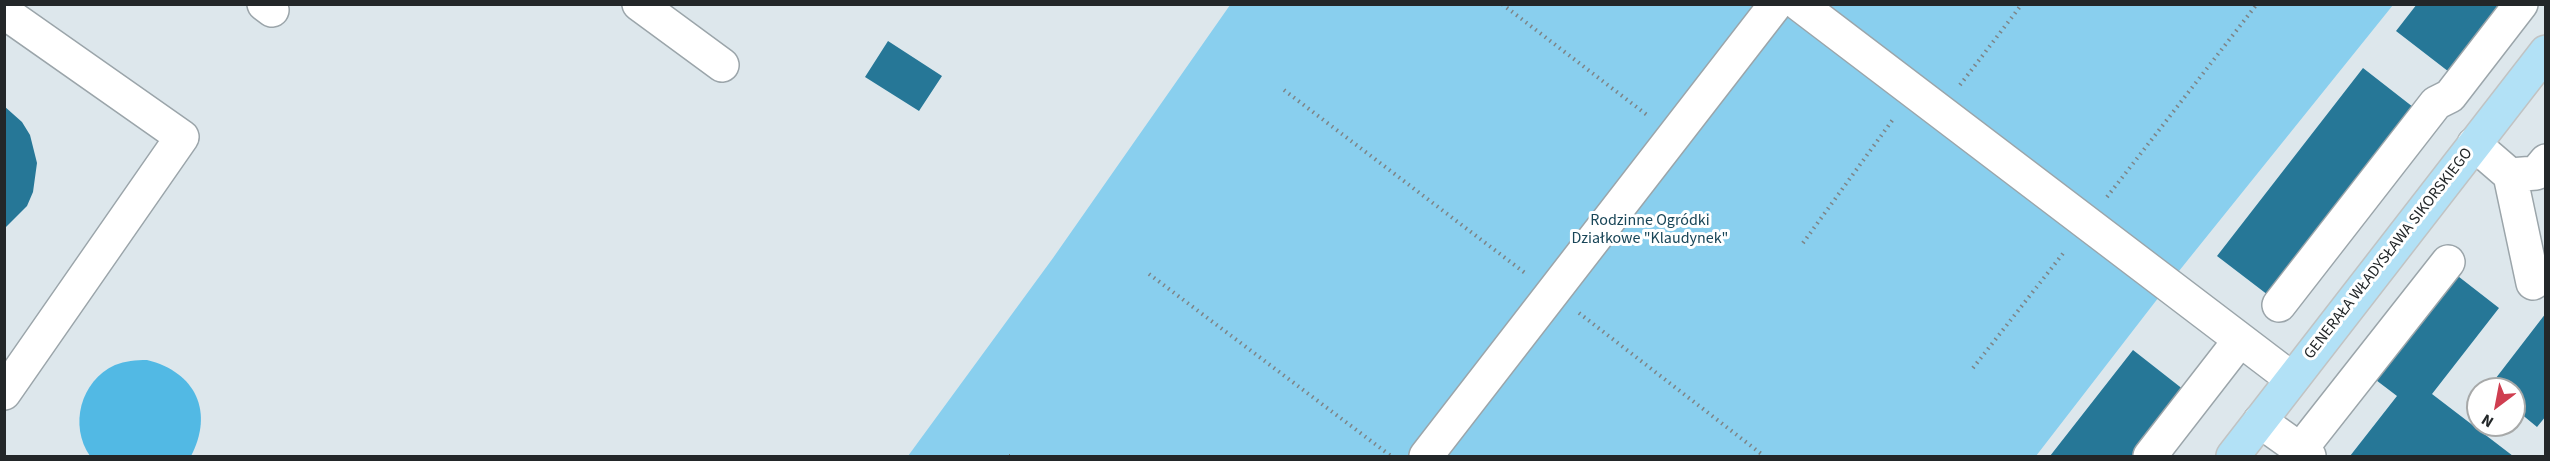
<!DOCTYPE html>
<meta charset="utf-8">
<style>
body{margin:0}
#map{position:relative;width:2550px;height:461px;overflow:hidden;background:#dde7ec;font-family:"Source Sans 3",sans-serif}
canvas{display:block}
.frame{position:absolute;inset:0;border:6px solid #232729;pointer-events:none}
.north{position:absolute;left:2466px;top:377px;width:60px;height:60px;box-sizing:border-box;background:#fff;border:2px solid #a7a9a9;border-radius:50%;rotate:212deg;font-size:16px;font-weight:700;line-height:24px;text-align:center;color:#232729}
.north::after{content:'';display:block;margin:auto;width:21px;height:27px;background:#cf3e50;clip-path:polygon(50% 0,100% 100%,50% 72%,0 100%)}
</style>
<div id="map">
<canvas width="2550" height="461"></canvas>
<div class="frame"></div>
<div class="north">N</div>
</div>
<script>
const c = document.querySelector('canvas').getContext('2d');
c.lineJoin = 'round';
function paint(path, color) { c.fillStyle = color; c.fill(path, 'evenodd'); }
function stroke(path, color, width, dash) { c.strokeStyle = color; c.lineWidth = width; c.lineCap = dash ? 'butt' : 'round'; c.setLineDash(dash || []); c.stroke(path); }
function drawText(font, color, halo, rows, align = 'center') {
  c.font = font + ' "Source Sans 3",sans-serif'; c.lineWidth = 6; c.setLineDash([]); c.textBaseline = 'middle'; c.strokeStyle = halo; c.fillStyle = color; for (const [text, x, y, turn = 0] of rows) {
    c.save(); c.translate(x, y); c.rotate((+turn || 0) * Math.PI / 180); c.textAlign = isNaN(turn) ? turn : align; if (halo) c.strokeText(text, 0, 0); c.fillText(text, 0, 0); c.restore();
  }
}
paint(new Path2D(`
 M1230 5H2393L2179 271 2036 456H908L1053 258Z`), '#89cfee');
paint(new Path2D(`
 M147 360C196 372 214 412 191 456H90C69 426 80 381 115 365 125 361 136 360 147 360Z`), '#52b9e4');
paint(new Path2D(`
 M2417 4H2509L2453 75 2396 31Z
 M888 41 942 76 919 111 865 77Z
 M2363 68 2413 107 2268 295 2217 256Z
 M4 106 22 122 30 135 37 163 33 192 27 206 4 229Z
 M2454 273 2499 308 2432 394 2513 456H2350L2397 396 2372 377Z
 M2546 313V416L2537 427 2514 408V389L2489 387Z
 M2133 350 2184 390 2132 456H2050Z`), '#267797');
const minor = new Path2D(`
 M264 4 272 10
 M639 4 722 65
 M1799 4 2292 379
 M4 12 182 137 4 393
 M2474 144 2510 175 2533 283
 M2510 175 2536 173 2546 161
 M2279 305 2436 103 2450 96 2521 4
 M2260 421 2309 456
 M2300 450 2448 262
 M1426 456 1776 4
 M2150 456 2240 340`);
const major = new Path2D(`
 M2233 456 2546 52`);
stroke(minor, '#9ba5aa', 36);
stroke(major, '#c1c3c3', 36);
stroke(new Path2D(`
 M1502 4 1647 115
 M1960 85 2022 4
 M1284 90 1525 273
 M2107 197 2257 4
 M1803 243 1894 118
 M1149 274 1391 456
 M1579 313 1764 456
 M1973 368 2065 251
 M1009 456H1010`), '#7d8487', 4, [1.5, 4.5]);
stroke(minor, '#fff', 33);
stroke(major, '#b2e1f6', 33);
drawText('16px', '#194658', '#fff', [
 ["Rodzinne Ogródki",1650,221],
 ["Działkowe \"Klaudynek\"",1650,239]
]);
drawText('16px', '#232729', '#fff', [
 ["GENERAŁA WŁADYSŁAWA SIKORSKIEGO",2389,254,-52]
]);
</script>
